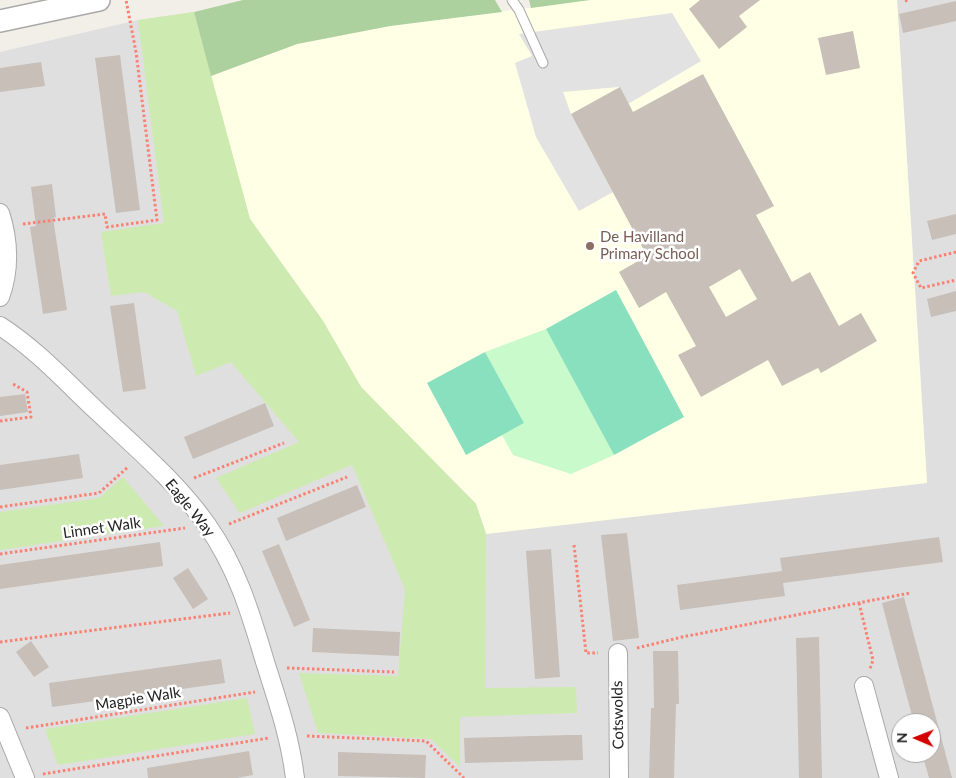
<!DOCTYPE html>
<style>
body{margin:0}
#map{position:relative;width:956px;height:778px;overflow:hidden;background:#f2efe9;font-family:Lato,sans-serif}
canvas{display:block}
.north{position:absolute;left:891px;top:713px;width:50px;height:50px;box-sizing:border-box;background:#fff;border:1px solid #a7a7a7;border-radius:50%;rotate:271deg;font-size:14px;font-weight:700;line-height:20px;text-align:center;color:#222}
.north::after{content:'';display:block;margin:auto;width:18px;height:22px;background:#d40000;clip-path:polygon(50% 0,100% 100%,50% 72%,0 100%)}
</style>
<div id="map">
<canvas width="956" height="778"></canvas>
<div class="north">N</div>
</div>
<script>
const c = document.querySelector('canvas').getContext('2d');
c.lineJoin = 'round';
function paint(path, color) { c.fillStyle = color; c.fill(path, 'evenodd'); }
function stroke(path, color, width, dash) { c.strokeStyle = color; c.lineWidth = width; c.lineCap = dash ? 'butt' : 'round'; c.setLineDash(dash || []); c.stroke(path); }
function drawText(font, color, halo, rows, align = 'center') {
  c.font = font + ' Lato,sans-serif'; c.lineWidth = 5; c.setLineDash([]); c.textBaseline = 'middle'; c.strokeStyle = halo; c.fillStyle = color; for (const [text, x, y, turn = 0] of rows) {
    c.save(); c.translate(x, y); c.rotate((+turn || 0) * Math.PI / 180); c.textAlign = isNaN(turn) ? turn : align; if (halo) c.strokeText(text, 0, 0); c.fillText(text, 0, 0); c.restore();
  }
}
paint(new Path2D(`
 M897 0H956V778H0V52L138 20 194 12 250 219 927 483ZM901 723H931V753H901Z`), '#e0dfdf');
paint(new Path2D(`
 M590 0H897L927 483 486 534 476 504 361 387 323 321 250 219 211 76 297 44 390 26Z`), '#ffffe5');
paint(new Path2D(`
 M194 12 250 219 323 321 361 387 476 504 486 534 485 688 576 687 577 713 460 717V767L431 739 318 733 299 673 398 676 405 589 352 465 240 513 216 478 299 442 231 362 196 376 177 311 144 292 111 296 101 232 164 223 138 20Z
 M123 477 164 526 0 550V512L99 498Z
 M247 698 255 734 58 765 45 729Z`), '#cdebb0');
paint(new Path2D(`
 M243 0H495L502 12 390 26 297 44 211 76 194 12Z
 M529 0H590L531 8Z`), '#add19e');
paint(new Path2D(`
 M546 329 614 455 571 474 513 455 502 435 524 423 485 352Z`), '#c8facc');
paint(new Path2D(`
 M616 290 684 417 614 455 546 329Z
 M485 352 524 423 466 455 427 383Z`), '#88e0be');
paint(new Path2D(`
 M672 13 701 61 628 104 619 87 563 92 571 114 613 192 579 211 536 137 515 63 532 56 519 34Z`), '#e2e2e2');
paint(new Path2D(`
 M700 0H760L739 16 747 27 719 49 689 9Z
 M956 1V21L903 33 899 14Z
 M853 31 860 68 826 75 818 38Z
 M120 55 140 210 116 213 95 58Z
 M41 62 45 86 0 92V68Z
 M703 74 774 206 756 215 792 282 810 272 839 326 861 313 877 341 821 373 818 368 782 386 768 360 701 397 678 355 696 346 666 292 639 308 619 272 647 256 571 114 620 87 633 112ZM740 269 757 299 726 317 709 287Z
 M52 184 56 217 53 218 67 310 43 314 30 227 36 226 31 187Z
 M956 214V234L932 240 927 221Z
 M956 291V311L931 317 927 299Z
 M134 303 146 389 123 392 110 306Z
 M25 394 28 412 0 416V397Z
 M265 403 274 426 193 459 184 437Z
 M79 454 83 478 0 490V465Z
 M357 485 366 507 286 541 277 518Z
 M627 533 639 638 613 641 601 535Z
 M939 537 943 562 783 583 785 596 680 610 677 585 782 571 780 558Z
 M160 542 163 566 0 589V565Z
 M279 544 310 620 294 627 262 551Z
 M551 549 560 677 535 679 526 551Z
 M188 568 208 599 193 609 173 578Z
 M904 597 913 632 952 778H929L922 753H931V723H914L891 638 882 603Z
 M313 628 400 632 399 656 312 652Z
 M819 637 822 778H799L796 638Z
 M31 641 49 667 34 677 16 652Z
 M653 651H678L679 704H676L674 778H649L651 708H654Z
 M221 659 225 683 52 707 49 683Z
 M569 735H582L583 760 465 763 464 738Z
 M249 751 253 775 237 778H148L147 768Z
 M338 752 426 755 425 778 338 776Z`), '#c7bfb8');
const service = new Path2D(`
 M512 0 519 10 543 63`);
const minor = new Path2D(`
 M0 213C9 240 10 271 0 297
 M0 326C36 349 66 382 97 411 135 447 177 482 207 525 238 569 251 615 266 665 278 703 290 737 295 778
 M618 653 619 778
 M864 686 889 778
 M0 717 25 778`);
const tertiary = new Path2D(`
 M0 21 99 0`);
stroke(service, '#a9a9a9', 11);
stroke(minor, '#a9a9a9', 20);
stroke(tertiary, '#a9a9a9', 24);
stroke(new Path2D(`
 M905 1 909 0
 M23 224 105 214 107 227 157 220 136 52 126 0
 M956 252 919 261 913 273 921 288 956 280
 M0 421 31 417 27 392 13 384
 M194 478 284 443
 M0 507 99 493 128 467
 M229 524 347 477
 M574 545 586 653H598
 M0 554 185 528
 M859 603 873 660 870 669
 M0 642 230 613
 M637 648 682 637 910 593
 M287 668 394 672
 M26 728 255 692
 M307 736 426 741 464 778
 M43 774 269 738`), '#fa8072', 3, [2.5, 2.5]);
stroke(service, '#fff', 9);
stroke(minor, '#fff', 18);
stroke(tertiary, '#fff', 21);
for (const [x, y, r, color] of [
 [590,246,5,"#8d6e63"]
]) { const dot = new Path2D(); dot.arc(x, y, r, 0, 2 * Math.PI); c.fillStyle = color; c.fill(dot); stroke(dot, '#fff', 2); }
drawText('15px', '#785e54', '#fff', [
 ["De Havilland",600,237],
 ["Primary School",600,254]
], 'left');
drawText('15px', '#222', '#fff', [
 ["Eagle Way",190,508,51],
 ["Linnet Walk",102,528,-8],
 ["Magpie Walk",138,699,-9],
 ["Cotswolds",618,715,-91]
]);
</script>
